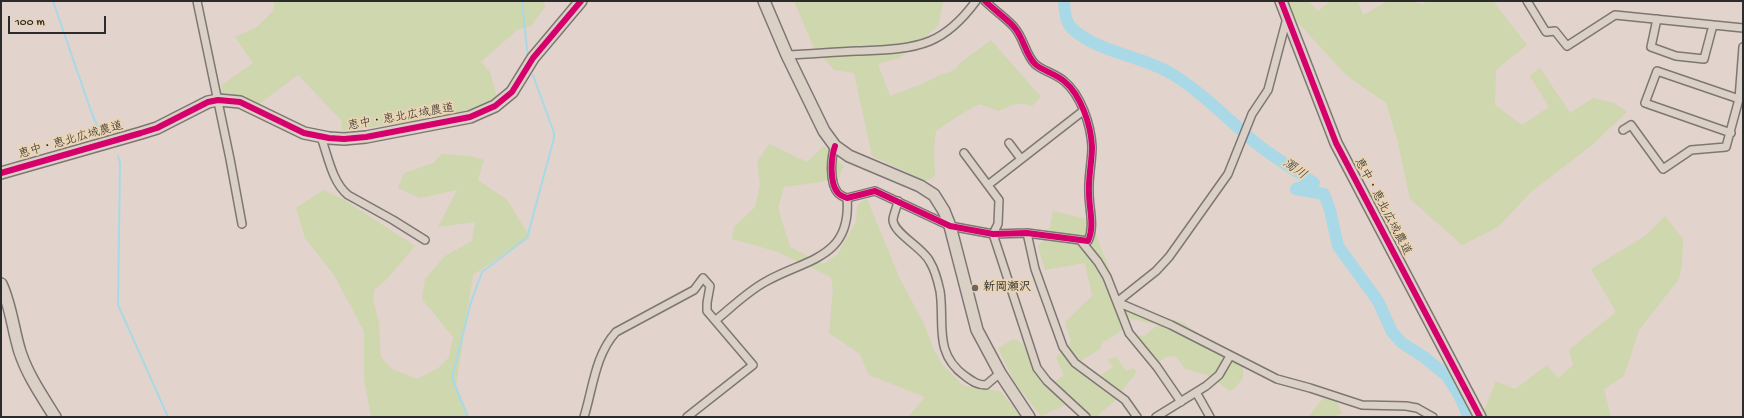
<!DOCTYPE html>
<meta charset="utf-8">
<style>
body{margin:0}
#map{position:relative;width:1744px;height:418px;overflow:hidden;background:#e2d3cd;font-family:"Gochi Hand",sans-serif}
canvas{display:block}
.frame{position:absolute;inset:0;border:2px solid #2b2b2b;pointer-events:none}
.scale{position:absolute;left:8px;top:16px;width:98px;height:18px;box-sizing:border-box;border:2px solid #2b2b2b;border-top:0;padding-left:5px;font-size:12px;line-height:14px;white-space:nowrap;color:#2b2b2b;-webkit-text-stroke:3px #ead4b3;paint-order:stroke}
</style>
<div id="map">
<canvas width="1744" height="418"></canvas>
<div class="frame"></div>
<div class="scale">100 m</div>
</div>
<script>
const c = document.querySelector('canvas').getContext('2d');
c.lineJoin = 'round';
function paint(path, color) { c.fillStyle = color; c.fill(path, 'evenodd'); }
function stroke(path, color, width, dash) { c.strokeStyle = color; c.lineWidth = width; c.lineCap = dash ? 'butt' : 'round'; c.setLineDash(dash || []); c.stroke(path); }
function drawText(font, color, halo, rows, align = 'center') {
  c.font = font + ' "Gochi Hand","Klee One",sans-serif'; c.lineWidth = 4; c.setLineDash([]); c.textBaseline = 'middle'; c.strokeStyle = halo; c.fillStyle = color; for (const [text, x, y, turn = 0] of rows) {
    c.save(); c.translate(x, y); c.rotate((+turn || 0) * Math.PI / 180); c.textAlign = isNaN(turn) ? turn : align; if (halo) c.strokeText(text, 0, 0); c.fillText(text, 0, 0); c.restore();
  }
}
paint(new Path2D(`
 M274 1H542L546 6 531 26 517 30 481 62 490 72 497 97 460 115 342 131 341 120 298 75 259 104 248 103 221 93 222 85 253 63 235 37 257 27 274 10Z
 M794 1 943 2 938 26 900 58 878 64 890 96 922 84 940 75 955 70 960 63 991 40 1041 97 1032 106C1020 101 1010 105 999 111L979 104 958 116 936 131 934 151 935 176 926 181 872 156 854 73 834 70 813 46Z
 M1285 1H1308L1318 11 1330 1H1358L1363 15 1388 1H1408L1423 4 1429 1H1493L1527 45 1496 70 1495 105 1522 125 1549 107 1530 76 1540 68 1570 113 1593 98 1614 103 1627 112 1592 145 1531 192 1498 227 1462 245 1410 199 1397 138 1386 103 1347 76 1293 17Z
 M769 144 807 162 824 146 844 166 839 177 820 182 784 187 778 208 790 247 823 264 837 255 856 222 857 205 867 199 900 279 924 324 934 350 943 365 964 386 1000 391 1021 417H908L925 397 869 375 860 354 829 333 833 289 831 277 775 251 732 239 734 227 755 207 760 185 757 162Z
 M442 154 471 156 484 160 478 180 507 200 530 237 473 275 456 385 469 417H371L364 378V331L334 275 305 238 296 208 323 190 343 199 415 246 387 279 375 289 373 299 379 323 381 357 392 369 417 379 438 368 449 357 453 337 422 299 425 279 445 256 472 241 475 222 438 227 457 190 420 198 398 188 404 173 433 163Z
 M1053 211 1096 221V235L1124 307 1185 323 1190 328 1205 338 1222 355 1239 356 1249 363 1243 369V378L1235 388 1230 391 1207 375 1185 369 1176 356 1166 357 1158 362 1139 353V341L1133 335 1144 336 1158 325 1120 316 1119 320 1120 324 1126 326 1125 328 1106 341H1103L1100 349 1074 365 1094 380 1113 367 1108 360 1116 357 1126 371 1133 368 1137 372 1123 389 1118 398 1096 417H1086L1077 400 1041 416 1015 383 998 348 1014 339 1023 344 1046 389 1064 375 1056 357 1071 342 1065 322 1092 296 1085 263 1045 270 1038 246 1048 236Z
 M1665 216 1683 239 1682 264 1679 279 1639 330 1624 376 1604 389 1611 417H1478L1484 411 1496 381 1515 389 1547 365 1558 378 1573 365 1569 350 1616 312 1591 269 1645 236Z
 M1325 396 1337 402 1342 413C1335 417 1325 418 1317 415L1315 417H1308Z`), '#ced7ad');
stroke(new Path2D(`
 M53 1 91 111 102 137
 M522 1 528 58
 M118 156 120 163 118 305 168 417
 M468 417 452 378 471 302 482 272 527 238 554 138V133L533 75`), '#a9d9e6', 2);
stroke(new Path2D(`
 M1064 1C1065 25 1069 29 1090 41 1115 55 1146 58 1172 74 1200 91 1227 118 1252 140 1271 156 1294 169 1314 183L1296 189 1324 194 1330 210 1338 246 1378 301 1392 332 1402 343 1424 357 1447 376 1459 395 1469 417`), '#a9d9e6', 12);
const street = new Path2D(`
 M197 1 230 159 242 224
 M1527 1 1546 32 1555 31 1567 46 1615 15 1743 28
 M1657 19 1651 47 1676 56 1704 59 1713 25
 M787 55C811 54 834 52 858 51 881 50 908 50 930 41 949 33 965 16 976 1
 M1623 130 1631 125 1663 169 1691 150 1726 147 1739 99 1743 47
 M1731 133 1645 103 1657 71 1739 99
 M321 137C328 156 332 182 348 195L393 220 425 240
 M1009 143 1021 159
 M835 146C831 157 829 183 838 193 840 195 844 197 847 198L875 191 950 226 993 234 1027 233 1088 241C1095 226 1089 209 1089 193 1088 178 1092 162 1092 147 1091 125 1081 95 1064 81 1056 74 1041 70 1035 64 1025 54 1024 38 1014 27 1006 18 994 10 985 1
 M964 153 999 200 998 224 993 234 1037 368 1047 381 1086 417
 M988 185 1083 111
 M898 201C897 207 894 213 893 219 892 233 924 248 930 262 935 270 938 282 940 291 945 323 933 353 965 376 972 381 977 385 986 385L1000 373
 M1027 233 1035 269 1063 347 1075 363 1125 400 1137 417
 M1081 241 1098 262 1107 277 1129 333 1157 367 1181 402
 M1117 302 1171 325 1277 379 1310 388 1362 405 1406 406 1417 408 1433 417
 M1117 302 1156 271 1169 257 1228 174 1252 114 1268 90 1287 18
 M716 320C732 307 747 292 765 282 805 259 852 259 847 198
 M1196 392 1210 417
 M584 417C593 388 595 355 616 332L694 290 703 278 710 286 707 303V311L753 365 687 417
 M1156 417 1206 386 1219 375 1230 356`);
const secondary = new Path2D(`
 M764 1 787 55 824 131 835 146 849 156 920 186 934 195 944 211 950 226 977 330 1000 373 1029 417
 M1281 1 1336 143 1480 417
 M1 173 141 133 157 128 208 102 218 100 240 102 304 133 329 138 344 139 366 137 470 117 495 106 512 92 533 58 581 1
 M1 284C11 305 13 330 20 352 28 376 42 396 55 417`);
stroke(street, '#7d7774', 10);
stroke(secondary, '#7d7774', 14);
stroke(street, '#dad0c6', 7);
stroke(secondary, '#dad0c6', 11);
stroke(new Path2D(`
 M1281 1 1336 143 1480 417
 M835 146C831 157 829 183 838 193 840 195 844 197 847 198L875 191 950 226 993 234 1027 233 1088 241C1095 226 1089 209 1089 193 1088 178 1092 162 1092 147 1091 125 1081 95 1064 81 1056 74 1041 70 1035 64 1025 54 1024 38 1014 27 1006 18 994 10 985 1
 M1 173 141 133 157 128 208 102 218 100 240 102 304 133 329 138 344 139 366 137 470 117 495 106 512 92 533 58 581 1`), '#d6006c', 6);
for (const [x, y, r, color] of [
 [975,288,4,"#6b6664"]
]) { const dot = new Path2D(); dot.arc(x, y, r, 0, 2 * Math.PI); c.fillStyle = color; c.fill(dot); stroke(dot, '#ead4b3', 1.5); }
drawText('12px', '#2b2b2b', '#ead4b3', [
 ["恵中・恵北広域農道",401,118,-10],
 ["恵中・恵北広域農道",71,141,-16],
 ["恵中・恵北広域農道",1382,207,62]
]);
drawText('bold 12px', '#2b2b2b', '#ead4b3', [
 ["新岡瀬沢",983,288]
], 'left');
drawText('italic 13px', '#3a4549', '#ead4b3', [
 ["濁川",1294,170,35]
]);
</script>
